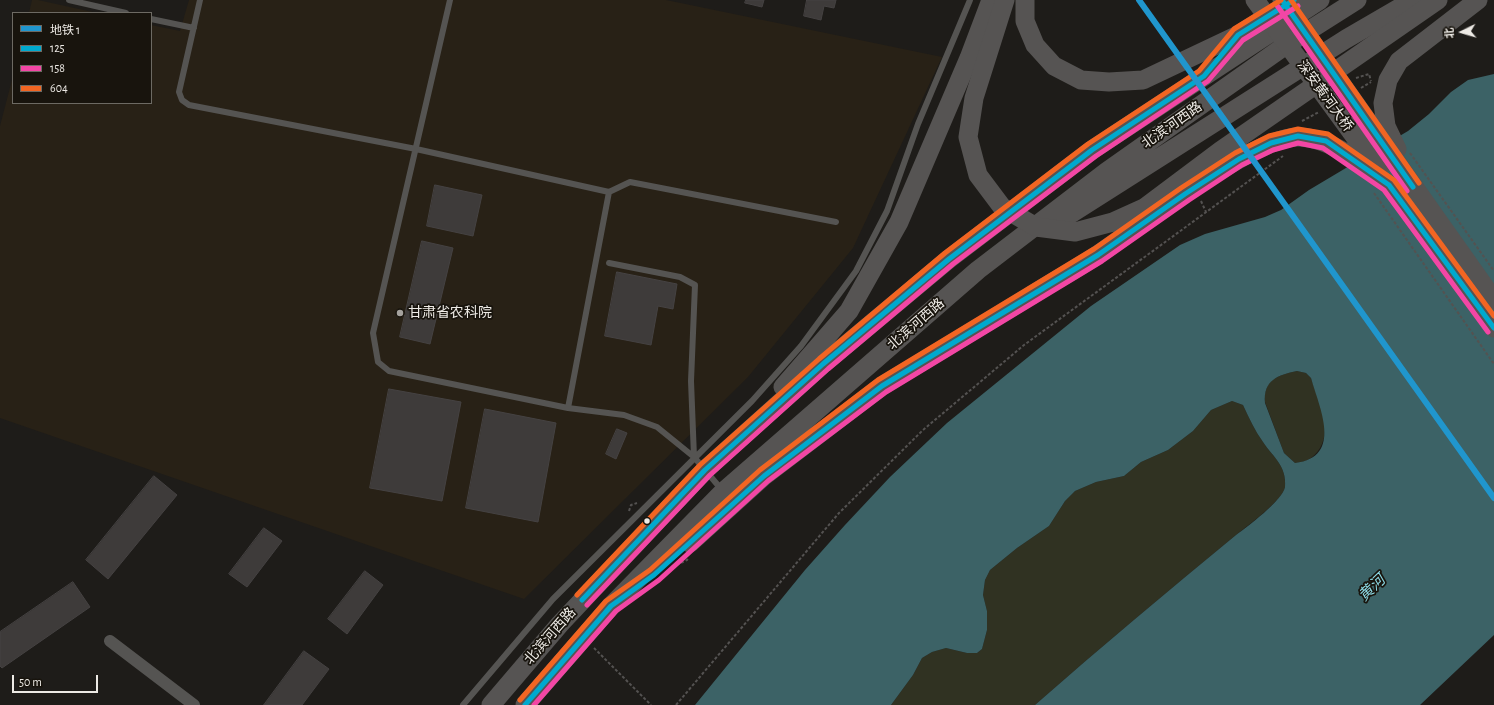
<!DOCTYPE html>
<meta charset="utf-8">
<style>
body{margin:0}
#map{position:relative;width:1494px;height:705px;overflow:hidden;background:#1e1c19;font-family:"Alegreya Sans","Noto Sans SC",sans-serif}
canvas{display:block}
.legend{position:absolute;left:12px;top:12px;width:140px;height:92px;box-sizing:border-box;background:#18140d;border:1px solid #6d6a63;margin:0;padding:5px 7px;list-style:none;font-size:12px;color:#edeae5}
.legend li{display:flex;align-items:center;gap:8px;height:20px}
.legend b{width:20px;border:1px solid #6d6a63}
.north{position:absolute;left:1442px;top:12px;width:40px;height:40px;-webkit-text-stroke:3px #18140d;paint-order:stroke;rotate:265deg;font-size:11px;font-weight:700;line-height:16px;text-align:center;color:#edeae5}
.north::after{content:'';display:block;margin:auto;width:14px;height:18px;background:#edeae5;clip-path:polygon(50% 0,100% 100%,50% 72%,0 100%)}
.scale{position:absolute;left:12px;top:675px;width:86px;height:18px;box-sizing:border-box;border:2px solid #edeae5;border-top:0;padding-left:5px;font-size:12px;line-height:14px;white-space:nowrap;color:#edeae5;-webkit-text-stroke:3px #18140d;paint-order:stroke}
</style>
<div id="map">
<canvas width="1494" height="705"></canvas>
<ul class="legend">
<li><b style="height:5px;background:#2096cd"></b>地铁 1</li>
<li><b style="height:5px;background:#00a9ce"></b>125</li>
<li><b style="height:5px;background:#f346a5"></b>158</li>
<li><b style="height:5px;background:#f26522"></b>604</li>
</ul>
<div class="north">北</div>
<div class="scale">50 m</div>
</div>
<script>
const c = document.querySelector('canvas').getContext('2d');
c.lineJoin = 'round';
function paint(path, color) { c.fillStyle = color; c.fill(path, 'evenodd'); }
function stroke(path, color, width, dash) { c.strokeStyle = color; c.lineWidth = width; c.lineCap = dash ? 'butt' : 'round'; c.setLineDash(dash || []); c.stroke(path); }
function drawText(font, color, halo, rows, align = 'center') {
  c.font = font + ' "Alegreya Sans","Noto Sans SC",sans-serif'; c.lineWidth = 3.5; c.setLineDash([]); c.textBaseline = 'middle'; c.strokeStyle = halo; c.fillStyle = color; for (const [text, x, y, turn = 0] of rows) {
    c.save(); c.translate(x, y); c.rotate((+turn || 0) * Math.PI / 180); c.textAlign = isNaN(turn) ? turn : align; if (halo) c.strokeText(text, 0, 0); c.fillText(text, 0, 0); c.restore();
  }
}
paint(new Path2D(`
 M32 0H38L97 13H29Z
 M189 0H666L942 57 853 248 748 377 524 599 0 418V126L13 76V103H151V25L180 31Z`), '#282116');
paint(new Path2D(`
 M1297 371 1306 373 1311 378C1318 401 1333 426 1320 448 1313 459 1306 462 1295 463L1284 453 1265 402C1263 380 1278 375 1297 371Z
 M1232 401 1243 405C1249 418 1255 431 1263 442 1273 457 1287 466 1285 487 1283 500 1247 526 1236 535 1168 591 1101 647 1035 705H891L913 675 922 658 932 652 946 648 967 653H977L982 649 987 630V611L983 595 985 580 990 570 1017 548 1049 526 1065 501 1075 491 1096 482 1124 476 1141 462 1168 450 1193 431 1211 410Z`), '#303222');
paint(new Path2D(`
 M1494 74V635L1420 705H1035C1101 647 1168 591 1236 535 1247 527 1283 500 1285 487 1287 466 1273 457 1263 442 1255 431 1249 418 1243 405L1232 401 1211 410 1193 431 1168 450 1141 462 1124 476 1096 482 1075 491 1065 501 1049 526 1017 548 990 570 985 580 983 595 987 611V630L982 649 977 653H967L946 648 932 652 922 658 913 675 891 705H695L805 570 845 525 890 477 947 423 1091 306 1180 245 1205 234 1265 217 1281 210 1309 190 1408 131 1429 114 1451 92 1468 80ZM1297 371 1306 373 1311 378C1319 407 1344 457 1295 463L1284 453 1265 403C1263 380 1278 375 1297 371Z`), '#3c6266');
const building = new Path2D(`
 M746 0H764L762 7 745 3Z
 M807 0H836L834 8 824 6 821 20 804 16Z
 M435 185 482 195 473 236 427 226Z
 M422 241 453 248 430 344 400 337Z
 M617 272 677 284 673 309 658 306 651 345 605 336Z
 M389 389 461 402 442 501 370 488Z
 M485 409 556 423 538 522 466 508Z
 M617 429 627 433 616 459 606 454Z
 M154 476 177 495 108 579 86 560Z
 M264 528 282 541 247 587 229 574Z
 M365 571 383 585 347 634 328 619Z
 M73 582 90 607 2 668 0 666V632Z
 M304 651 329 669 302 705H264Z`);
paint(building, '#3e3b3a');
stroke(building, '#454242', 1);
stroke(new Path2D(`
 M1356 78 1369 74 1371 81
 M1361 88 1371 82
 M1302 121 1319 112
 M1201 201 1206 212
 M629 511 631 505 637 503
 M672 567 687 560 688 558
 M594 648 651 705
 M676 705 839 513 923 430 1024 345 1283 156`), '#545251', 2, [3, 2]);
stroke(new Path2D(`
 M69 0 126 13
 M200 0 179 92 182 100 189 105 416 149 609 192 568 408
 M450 0 373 333 378 362 389 371 568 408 624 415 657 427 694 457 722 490
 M151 19 194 28
 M609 192 630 182 836 222
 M609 263 680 277 695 285 691 381 694 457
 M463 705 553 599 752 401 801 346 856 271 887 211 918 124 970 0`), '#555452', 6);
stroke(new Path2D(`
 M110 641 194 705`), '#555452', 12);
stroke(new Path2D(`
 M1025 0V21L1035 45 1054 66 1081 80 1109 82 1143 80 1238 35 1294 0
 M1389 185 1494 328
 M1058 222 1346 39 1413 0
 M783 387 849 311 899 222 969 58 991 0
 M690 543 764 476 882 386 1032 295
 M491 705 560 624 705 470 823 364 949 259 1092 150 1320 0
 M525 705 611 606 723 492 978 270 1106 172 1286 45 1357 0`), '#565453', 19);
stroke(new Path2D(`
 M1410 153 1494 271
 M1374 193 1494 364`), '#545251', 2, [3, 2]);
stroke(new Path2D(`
 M1005 0 974 98 968 137 978 175 1002 207 1036 227 1075 232 1113 222 1144 208 1220 151 1438 0
 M1255 0 1379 170
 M1282 0 1494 300
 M1397 149 1386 126 1383 103 1388 80 1399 61 1478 0
 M1032 295C1054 281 1078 268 1099 254 1139 227 1256 134 1300 137 1335 139 1362 165 1389 185`), '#565453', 19);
stroke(new Path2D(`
 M1282 0 1413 187
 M582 600 705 470 823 364 949 259 1092 150 1204 76 1238 35 1294 0
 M525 705 611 606 654 575 764 476 882 386 1098 255 1185 194 1239 159 1271 143 1298 136 1326 141 1389 185 1494 328`), '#00a9ce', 5);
stroke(new Path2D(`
 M1276 4 1407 191
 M587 605 710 475 828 369 953 264 1096 156 1208 81 1243 40 1298 6
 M534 705 616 611 659 580 768 481 886 392 1102 261 1189 200 1242 165 1273 150 1298 143 1323 148 1384 190 1488 332`), '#f346a5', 5);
stroke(new Path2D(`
 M1291 0 1419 183
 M577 595 700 465 819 359 945 253 1088 144 1199 71 1234 29 1281 0
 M520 700 606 601 650 570 760 470 878 380 1094 249 1181 188 1235 153 1269 136 1298 129 1328 134 1394 180 1494 316`), '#f26522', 5);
stroke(new Path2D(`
 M1139 0 1494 498`), '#2096cd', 6);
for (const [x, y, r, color] of [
 [400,313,4,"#a5a29e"],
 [647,521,3.5,"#edeae5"]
]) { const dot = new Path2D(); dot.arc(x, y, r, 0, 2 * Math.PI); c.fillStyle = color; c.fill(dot); stroke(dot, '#18140d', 1.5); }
drawText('14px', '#edeae5', '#18140d', [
 ["深安黄河大桥",1325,96,54],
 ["北滨河西路",1172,125,-35],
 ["北滨河西路",916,324,-41],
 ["北滨河西路",550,636,-49]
]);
drawText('14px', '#edeae5', '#18140d', [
 ["甘肃省农科院",408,313]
], 'left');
drawText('italic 15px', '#8cd9e4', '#18140d', [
 ["黄河",1372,588,-44]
]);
</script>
